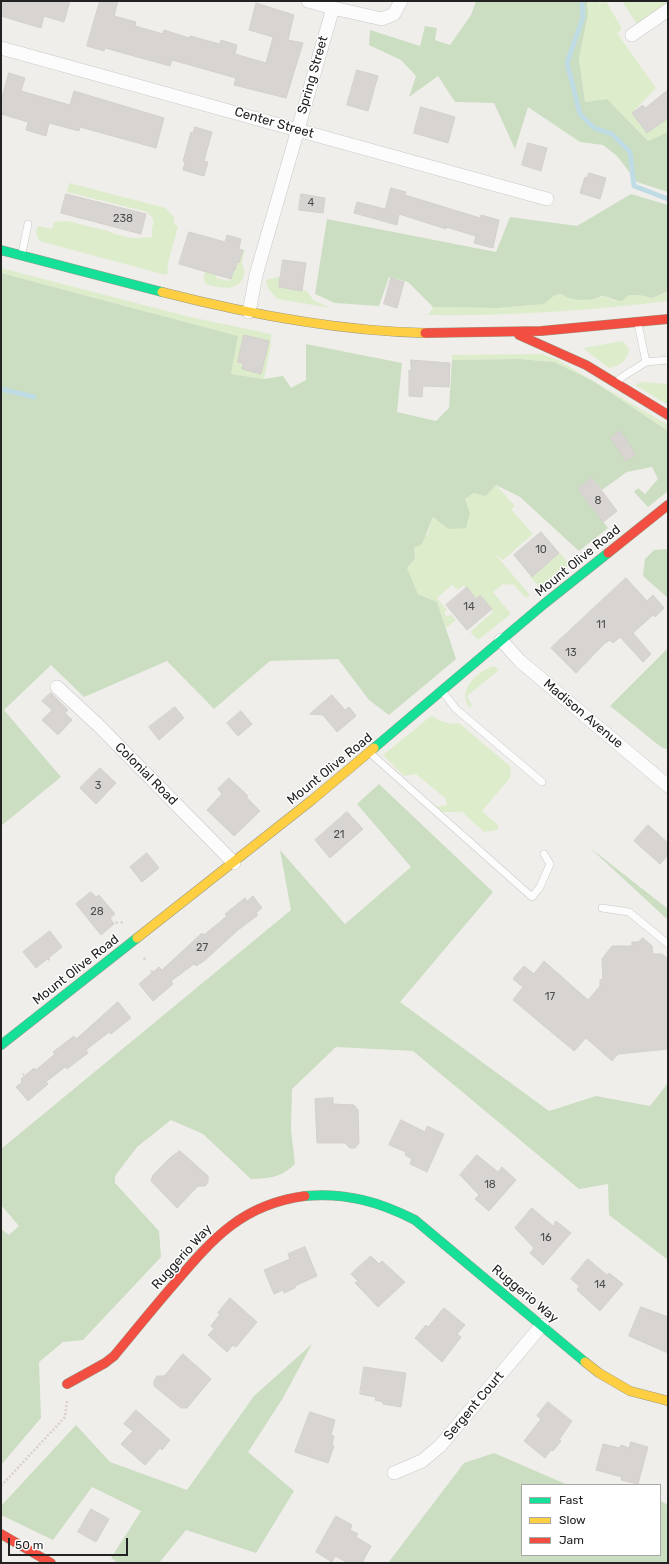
<!DOCTYPE html>
<style>
body{margin:0}
#map{position:relative;width:669px;height:1564px;overflow:hidden;background:#f0eeeb;font-family:Rubik,sans-serif}
canvas{display:block}
.frame{position:absolute;inset:0;border:2px solid #222;pointer-events:none}
.legend{position:absolute;left:521px;top:1484px;width:140px;height:72px;box-sizing:border-box;background:#fff;border:1px solid #a7a7a7;margin:0;padding:5px 7px;list-style:none;font-size:12px;color:#222}
.legend li{display:flex;align-items:center;gap:8px;height:20px}
.legend b{width:20px;border:1px solid #a7a7a7}
.scale{position:absolute;left:8px;top:1538px;width:120px;height:18px;box-sizing:border-box;border:2px solid #222;border-top:0;padding-left:5px;font-size:12px;line-height:14px;white-space:nowrap;color:#222;-webkit-text-stroke:3px #fff;paint-order:stroke}
</style>
<div id="map">
<canvas width="669" height="1564"></canvas>
<div class="frame"></div>
<ul class="legend">
<li><b style="height:5px;background:#16e098"></b>Fast</li>
<li><b style="height:5px;background:#ffcf43"></b>Slow</li>
<li><b style="height:5px;background:#f24e42"></b>Jam</li>
</ul>
<div class="scale">50 m</div>
</div>
<script>
const c = document.querySelector('canvas').getContext('2d');
c.lineJoin = 'round';
function paint(path, color) { c.fillStyle = color; c.fill(path, 'evenodd'); }
function stroke(path, color, width, dash) { c.strokeStyle = color; c.lineWidth = width; c.lineCap = dash ? 'butt' : 'round'; c.setLineDash(dash || []); c.stroke(path); }
function drawText(font, color, halo, rows, align = 'center') {
  c.font = font + ' Rubik,sans-serif'; c.lineWidth = 3; c.setLineDash([]); c.textBaseline = 'middle'; c.strokeStyle = halo; c.fillStyle = color; for (const [text, x, y, turn = 0] of rows) {
    c.save(); c.translate(x, y); c.rotate((+turn || 0) * Math.PI / 180); c.textAlign = isNaN(turn) ? turn : align; if (halo) c.strokeText(text, 0, 0); c.fillText(text, 0, 0); c.restore();
  }
}
paint(new Path2D(`
 M587 1H598L599 4 606 1 621 27V31L617 33 656 88 632 113 647 133 668 118V132L648 141 607 99 585 102 579 59 588 15Z
 M622 1H668V6L638 26Z
 M69 183 166 208C170 215 176 215 174 224L178 227 167 267 169 272 166 275 39 241 36 233 37 227 39 226 52 229 54 222 67 221 108 231C112 234 132 239 138 238 143 238 144 236 150 238L152 236C151 223 159 219 144 211L67 192Z
 M213 248 222 250 216 278 229 281 237 262 239 263 243 250H245C244 254 242 259 242 263 243 267 245 271 244 275 239 294 218 287 205 284L204 276Z
 M1 268 190 317 271 334V345L264 379 231 374 238 336 1 273Z
 M281 276 279 287 307 291 313 300 331 308 277 299 268 288 266 280Z
 M668 291V301C588 311 508 316 428 315L433 307 498 308 544 304 555 295 563 294 593 299 603 296 615 301 629 295H639L652 298Z
 M623 341 629 349C628 360 620 366 609 368L583 348Z
 M542 354 558 360 668 425V431L593 381 554 362 519 359 452 360V355Z
 M641 382 668 384V405L635 385Z
 M496 485 515 506 511 509 533 534 503 560 495 554 530 595 526 598 514 585 503 584 493 592 511 614 478 640 470 632 493 612 480 595 476 599 464 585 458 590 452 585 437 598 447 610 444 612 446 616 451 615 456 620 446 628 437 602 418 594 407 568 415 559 414 548 428 533 433 517 448 529 470 513 465 499 474 493 486 495Z
 M560 553 569 564 567 568 544 587 540 588 530 577H532Z
 M494 666 499 670 467 696 472 706 470 708C455 692 478 670 494 666Z
 M431 716C441 720 447 726 459 723L511 767 510 778 482 811 498 825V830L484 832 462 812H441L435 807 447 805 446 799 416 774 404 776 383 755Z`), '#ddeccb');
paint(new Path2D(`
 M476 1H587L588 15 579 59 585 102 607 99 648 141 668 132V192L637 182 617 156 603 145 580 142 528 107 515 149 494 103 455 102 438 76 409 97 416 76 401 60 369 45 370 30 420 46 425 26 437 28 435 40 450 45 471 15Z
 M631 194 668 205V291L652 298 639 295H629L622 301C615 301 610 297 603 296 600 296 597 298 594 299 585 300 569 301 562 294L555 295 544 304 498 308 433 307 408 282 389 277 379 306 335 303 315 294 327 219 496 252 510 217 577 226Z
 M1 273 238 336 231 374 264 379 283 376 291 388 306 380V344L402 363 397 412 436 421 449 408 452 360 519 359 554 362 593 381 668 431V491L648 507 634 492 638 488 645 494 658 479 652 467 627 472 602 490 592 478 578 489 608 528 579 551 520 497 496 485 486 496 474 493 465 499 470 513 466 528 448 529 433 517 422 544 414 548 415 559 407 568 418 594 437 602 456 659 389 715 369 700 338 659 270 661 214 709 167 661 84 697 51 665 4 710 61 777 1 826Z
 M668 549V598L643 576 645 559 654 550Z
 M668 648V750L661 747 610 706Z
 M379 784 493 892 400 1002 549 1111 596 1096 650 1106 668 1083V1260L609 1215 608 1184 579 1189 413 1051 336 1047 292 1089 291 1129 295 1164C280 1178 271 1178 251 1179L203 1134 171 1120 137 1147 115 1176V1183L159 1231 161 1257 83 1340 63 1342 39 1362 41 1418 1 1465V1229L9 1235 19 1226 1 1205V1149L291 910 280 850 345 924 411 867 357 804Z
 M589 847 668 909V920Z
 M312 1344 283 1398 248 1452 294 1491 256 1553 186 1530 159 1563H118L111 1558 141 1511 92 1487 53 1540 1 1515V1506L76 1425 110 1462 187 1490 254 1396Z
 M494 1453 568 1485H522V1555H660L661 1501 668 1505V1563H388L464 1463Z`), '#cbdec1');
stroke(new Path2D(`
 M582 1 583 17 567 63 580 114 594 128 612 134 630 152 634 186 668 199
 M1 389 34 397`), '#bfdbe3', 5);
const building = new Path2D(`
 M1 1H70L64 22 44 16 41 28 1 16Z
 M100 1H118L114 16 136 22 135 26 163 34 164 30 189 38 190 36 220 44 221 40 237 45 235 54 266 63 273 37 249 30 256 3 294 15 288 40 303 43 286 98 234 85 236 78 172 60 170 66 105 48 104 51 87 46Z
 M357 70 378 76 368 111 347 105Z
 M9 73 25 78 21 91 70 105 74 91 164 118 156 148 80 127 79 131 49 123 46 136 26 130 28 122 1 114V101Z
 M668 90V118L647 133 632 113 643 105 645 108Z
 M421 107 455 117 448 143 414 133Z
 M195 127 212 132 204 161 208 162 204 176 183 170 185 162 183 161 191 132 193 133Z
 M528 143 547 148 541 171 522 165Z
 M589 173 606 178 600 199 580 193 585 177 587 178Z
 M391 188 406 192 405 195 480 218 481 215 499 220 493 248 474 243 476 236 446 227V229L399 214 397 225 354 213 357 202 385 209Z
 M66 194 146 214 141 234 61 213Z
 M301 194 325 198 323 213 299 210Z
 M189 232 225 242 227 235 241 239 239 249 243 250 239 263 237 262 235 270 234 269 231 279 179 264Z
 M283 260 306 263 302 291 279 287Z
 M391 278 404 282 397 308 384 304Z
 M244 335 269 341 261 374 242 369 243 363 238 362Z
 M411 360 450 363 449 387 423 386 422 397 409 396V370L411 371Z
 M620 431 636 454 626 461 610 438Z
 M592 478 617 511 603 522 578 489Z
 M541 532 559 553 532 577 514 555Z
 M626 578 647 601 653 595 664 608 655 617 653 615 633 633 651 654 643 662 620 637 613 643 610 640 604 644 576 673 551 648Z
 M467 587 476 599 480 595 492 609 467 630 446 605Z
 M51 693 68 710 65 713 72 720 58 735 42 720 52 710 42 701Z
 M332 695 345 710 349 707 356 716 337 732 323 715 310 714Z
 M175 707 184 718 159 740 149 727Z
 M241 711 252 724 238 736 227 723Z
 M100 768 116 783 96 804 80 788Z
 M229 778 248 796 246 797 260 811 234 836 207 810 222 794 218 789Z
 M347 812 363 829 330 858 315 840Z
 M648 825 668 843V855L660 864 634 841Z
 M147 853 159 868 142 882 130 867Z
 M91 892 96 897 99 895 115 914 110 918 114 924 101 935 76 904Z
 M253 896 262 908 256 913 258 915 238 930 204 961 196 966 194 964 171 981 173 984 153 1001 139 984 159 967 162 970 202 933 204 935 227 916 225 914 245 898 247 901Z
 M50 931 62 947 36 968 23 952Z
 M643 938 652 946 653 954H662L668 959V1049L618 1054 612 1061 586 1038 574 1051 513 1000 523 987 513 979 515 976 524 966 534 974 544 961 588 1000 600 986V980L603 979 602 959 612 946H632V942H638Z
 M118 1002 131 1018 111 1034 109 1032 86 1050 88 1053 67 1069 65 1067 46 1082 48 1084 28 1101 16 1087 22 1082 21 1079 34 1068 36 1070 55 1054 53 1052 74 1036 76 1039Z
 M333 1098V1104L354 1105 358 1110 359 1143 355 1148H350L345 1143H317L315 1099Z
 M401 1120 425 1132 427 1126 444 1134 427 1172 410 1164 412 1159 405 1155 406 1152 389 1145Z
 M180 1151 208 1176V1182L205 1186H198L177 1208 151 1181 153 1175 171 1157Z
 M477 1155 498 1172 502 1167 516 1180 489 1211 475 1199 479 1195 460 1175Z
 M532 1208 553 1226 556 1221 571 1233 543 1265 530 1253 534 1248 515 1228Z
 M305 1247 317 1276 295 1286V1288L284 1293 283 1290 274 1294 264 1270 290 1259 288 1254Z
 M371 1256 379 1264 382 1261 405 1282 378 1307 355 1283 358 1281 351 1274Z
 M588 1259 607 1275 609 1273 623 1284 600 1311 577 1290 579 1286 571 1279Z
 M230 1298 257 1322 236 1347 233 1345 227 1352 208 1335 214 1329 211 1326 220 1314 218 1313Z
 M641 1307 668 1317V1353L629 1336Z
 M444 1308 465 1325 457 1334 461 1337 442 1362 415 1338 426 1325 428 1327Z
 M183 1354 211 1379 187 1408H181L154 1386V1381L157 1376H164Z
 M364 1367 406 1373 401 1407 383 1404V1402L375 1400 376 1397 360 1394Z
 M548 1402 572 1421 559 1440 561 1441 553 1451 551 1450 545 1458 524 1441 541 1419 537 1416Z
 M136 1410 170 1440 162 1450 160 1448 145 1465 121 1444 133 1431 124 1424Z
 M310 1412 335 1420 331 1435 334 1436 332 1445 334 1446 328 1463 295 1452Z
 M631 1442 648 1447 638 1484 621 1480 622 1477 596 1470 603 1444 620 1448 621 1445 629 1448Z
 M91 1509 109 1519 96 1542 78 1532Z
 M336 1516 352 1525 350 1530 358 1534 356 1537 371 1546 362 1563H348L335 1556 332 1562 316 1552Z`);
paint(building, '#d7d4d2');
stroke(building, '#d3d0cc', 1);
const lane = new Path2D(`
 M22 253 28 224
 M638 324 646 362 668 360
 M618 381 622 377 646 362
 M442 691 456 709 542 782
 M370 753 532 897 540 887 550 864 544 854
 M602 908 629 912 668 944`);
const street = new Path2D(`
 M308 1 333 8
 M632 35 668 10
 M1 48 547 199
 M249 312 256 275 333 8 382 19 394 14 401 1
 M501 640 520 661 668 786
 M57 687 98 725 234 863
 M394 1473 422 1461 440 1446 542 1325`);
const fast = new Path2D(`
 M1 250 162 292
 M374 748 544 604 608 553
 M1 1045 137 938
 M305 1196C345 1192 380 1202 415 1220L585 1362`);
const slow = new Path2D(`
 M162 292C248 314 336 331 425 333
 M137 938 312 800 374 748
 M585 1362 599 1373 630 1391 668 1401`);
const jam = new Path2D(`
 M425 333 541 331 668 319
 M519 335 586 365 668 415
 M608 553 668 505
 M67 1384 105 1363 114 1356C134 1332 154 1307 175 1283 213 1238 243 1204 305 1196
 M1 1534 51 1563`);
stroke(lane, '#c9c8c7', 8);
stroke(street, '#c9c8c7', 14);
stroke(fast, '#999a82', 10);
stroke(slow, '#999a82', 10);
stroke(jam, '#999a82', 10);
stroke(new Path2D(`
 M116 922 118 924
 M121 923 123 921
 M144 958 146 961
 M48 960 50 958
 M151 972 154 970
 M23 1075 24 1074
 M1 1486 65 1417 67 1400`), '#dccecd', 2.5, [2, 2]);
stroke(lane, '#fdfcfc', 7);
stroke(street, '#fdfcfc', 13);
stroke(fast, '#16e098', 9);
stroke(slow, '#ffcf43', 9);
stroke(jam, '#f24e42', 9);
drawText('11px', '#4f4e4e', null, [
 ["4",311,203],
 ["238",123,219],
 ["8",598,501],
 ["10",541,550],
 ["14",469,607],
 ["11",601,625],
 ["13",571,653],
 ["3",98,786],
 ["21",339,835],
 ["28",97,912],
 ["27",202,948],
 ["17",550,997],
 ["18",490,1185],
 ["16",546,1238],
 ["14",600,1285]
]);
drawText('13px', '#222', '#fff', [
 ["Spring Street",313,75,-74],
 ["Center Street",274,123,16],
 ["Mount Olive Road",578,561,-39],
 ["Madison Avenue",583,714,40],
 ["Mount Olive Road",330,769,-39],
 ["Colonial Road",146,774,45],
 ["Mount Olive Road",76,970,-38],
 ["Ruggerio Way",182,1257,-48],
 ["Ruggerio Way",525,1294,40],
 ["Sergent Court",474,1406,-50]
]);
</script>
